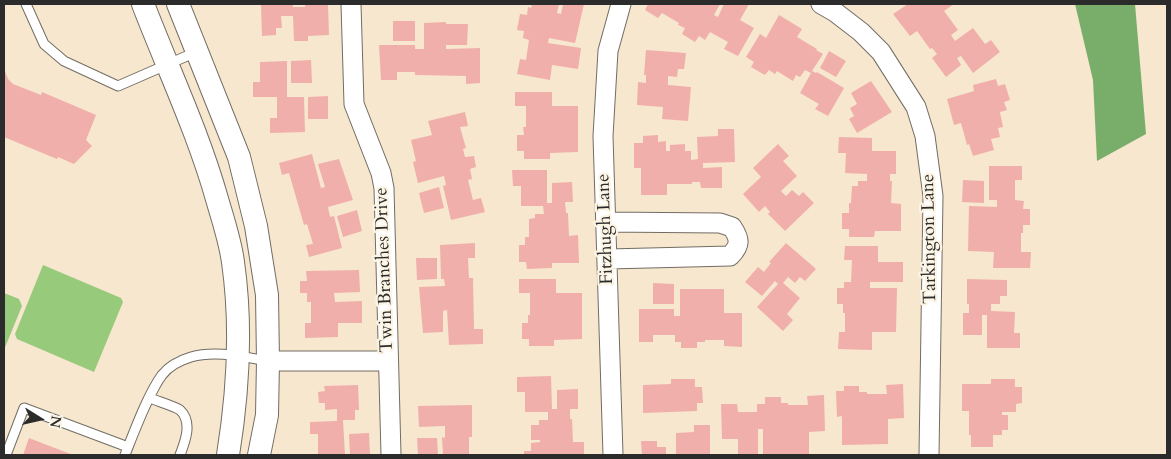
<!DOCTYPE html>
<style>
body{margin:0}
#map{position:relative;width:1171px;height:459px;overflow:hidden;background:#f6e7ce;font-family:Cardo,serif}
canvas{display:block}
.frame{position:absolute;inset:0;border:5px solid #2b2b2b;pointer-events:none}
.north{position:absolute;left:15px;top:394px;width:50px;height:50px;-webkit-text-stroke:4px #fcf5e5;paint-order:stroke;rotate:100deg;font-size:14px;font-weight:700;line-height:20px;text-align:center;color:#2b2b2b}
.north::after{content:'';display:block;margin:auto;width:18px;height:22px;background:#2b2b2b;clip-path:polygon(50% 0,100% 100%,50% 72%,0 100%)}
</style>
<div id="map">
<canvas width="1171" height="459"></canvas>
<div class="frame"></div>
<div class="north">N</div>
</div>
<script>
const c = document.querySelector('canvas').getContext('2d');
c.lineJoin = 'round';
function paint(path, color) { c.fillStyle = color; c.fill(path, 'evenodd'); }
function stroke(path, color, width, dash) { c.strokeStyle = color; c.lineWidth = width; c.lineCap = dash ? 'butt' : 'round'; c.setLineDash(dash || []); c.stroke(path); }
function drawText(font, color, halo, rows, align = 'center') {
  c.font = font + ' Cardo,serif'; c.lineWidth = 4.5; c.setLineDash([]); c.textBaseline = 'middle'; c.strokeStyle = halo; c.fillStyle = color; for (const [text, x, y, turn = 0] of rows) {
    c.save(); c.translate(x, y); c.rotate((+turn || 0) * Math.PI / 180); c.textAlign = isNaN(turn) ? turn : align; if (halo) c.strokeText(text, 0, 0); c.fillText(text, 0, 0); c.restore();
  }
}
paint(new Path2D(`
 M43 265 121 298 123 302 94 372 17 339 15 334Z
 M4 293 19 299 22 306 4 350Z`), '#97ca7a');
paint(new Path2D(`
 M1075 4H1135L1146 134 1097 161 1093 80Z`), '#79ae6a');
paint(new Path2D(`
 M261 4H293V7H305V4H328L329 35 308 36V41H294L293 16H281L282 28H276V35L262 36Z
 M532 4H559L557 13 561 14 563 4H584L575 43 549 38 548 43 581 48 578 69 552 65 550 80 517 74 520 59 526 60 529 40 523 38 524 31 517 30 520 14 527 15 528 7 531 8Z
 M648 4H720L714 15 718 17 724 4H749L740 20 754 28 738 56 724 49 728 42 710 32 705 40 699 36 695 42 682 34 685 28 678 25 679 23 662 13 658 18 645 10Z
 M908 4H954L944 11 958 30 951 35 955 41 973 28 985 44 991 40 1000 52 973 73 961 56 957 58 961 65 946 77 932 58 937 54 932 48 930 49 917 31 910 36 893 14Z
 M779 15 802 29 797 37 817 49 816 50 823 54 812 71 816 73 817 72 844 88 828 116 815 109 819 104 800 93 811 73 805 70 800 77 796 75 793 81 777 71 775 74 769 70 765 75 751 67 754 62 746 57 760 34 766 38Z
 M393 21H415V41H393Z
 M446 22V24H468L467 45H446V49L480 48V83L466 84V76L415 75V72H397V80H381L379 45H415V49H424V23Z
 M646 50 686 53 684 69H678L677 77 668 76V85L691 87 688 121 662 119 663 107 637 105 638 82 646 83V75H644Z
 M829 51 846 61 836 77 820 68Z
 M311 60 312 83H291V61Z
 M287 61V97H304L305 132 270 133V118H277V97H253V82H260V62Z
 M4 69 8 79 13 84 41 95 42 92 96 115 86 140 92 146 74 164 58 157 57 159 4 137Z
 M996 79 998 86 1005 84 1010 100 1004 102 1007 110 1000 112 1003 127 998 128 1000 137 991 139 994 150 973 156 969 144 967 145 961 123 954 125 947 99 974 91 973 85Z
 M871 81 892 112 857 133 849 119 854 116 850 108 857 104 851 93Z
 M515 92H552V106H578V152L550 153V159H524V151H517V135H524L523 127H526V106H515Z
 M328 96V119H308V97Z
 M465 112 468 126 460 127 466 148 463 149 465 157 474 156 476 167 470 169 472 179 468 180 473 200 481 198 485 212 451 220 443 186 446 185 444 176 418 183 413 162 416 161 411 140 432 135 428 121Z
 M718 129H734L735 162 703 163V168L722 167V188H701L700 182H692V184H667V195H641V168H634V143H643V136L658 135V142L666 141V151H670V145L685 144V151H691V160L698 159 697 137 718 136Z
 M839 137 872 138V151H896V174H890V181H892L891 203 901 204V231H875L874 237H849V229H842V213H849V203H851L852 186H858V181H867V174L845 173 846 153H838Z
 M778 144 789 156 783 161 797 176 781 191 786 196 792 190 799 196 803 192 814 203 785 231 768 214 770 212 765 206 759 212 743 194 761 177 753 168Z
 M312 154 321 188 325 187 318 164 339 159 353 200 328 207 330 217 334 216 342 248 309 257 306 245 313 244 307 224 304 225 289 173 282 175 279 163Z
 M989 166H1022V180H1015V200L1024 201 1023 209H1030V225H1023V233H1021V252H1031L1030 268H993L994 252 968 251 969 206 997 207V200H989Z
 M512 170H547V203H552V183L572 182 573 202H565L566 213H568L569 236 578 235 579 263H552V268L527 269 526 262H519V245H525V237H529V219L535 218V214H544L543 206H521V186H513Z
 M963 180 984 181V203L962 202Z
 M439 187 444 208 424 213 419 193Z
 M357 210 362 231 343 237 337 216Z
 M475 243V258H468L469 278H473L474 329H483V344L449 345 447 310 443 311V332L423 333 419 287 445 286 444 279H441L440 245Z
 M786 243 816 269 805 281 800 277 795 283 788 277 783 283 800 298 787 314 793 320 783 331 757 307 778 284 775 281 762 296 745 282 758 267 764 272 771 263 769 262Z
 M845 246H878V262H903V282H870V288H897L896 332H872V350L838 349 839 332H845V313H843V304H837V288H844V282H851L852 260H844Z
 M416 258H437V279L417 280Z
 M359 270 360 292 334 293 335 302 362 301V323H338V337L305 338V323H311V302H307V293H300V281H307L306 271Z
 M519 279H556V293H582V339L554 340V346H529V339H522V323H528V315H530V293H519Z
 M967 279 1007 280V296H1000V304H991V311L1015 312 1014 333H1020V348H987V315H982V335H963V313H969V304H967Z
 M653 283 674 284V304H653Z
 M680 289H724V313H742V347L724 346V340H705V342H697V348H681V342H675V335H653V342H639V309H674V316H680Z
 M551 376 552 409H557V390L578 389V409H570V419H572L573 442H584V455H524V451H531V443L540 442V440H531V425H539V420H548V412H525V392H517V377Z
 M671 379H695V387H702L703 403H697V411L643 413V385L671 384Z
 M991 379H1015V387H1022V403L1016 404V412H1002V415H1008V430H1002V435H993V447H971V435H969V411H962V384H991Z
 M903 384 904 418 888 419V444L842 445V416L837 417 836 391H844V386H859V392H867V394H887L886 385Z
 M358 385 359 410H355V420H343L345 455H318V434H310V422L337 421V409L325 410V403H319L318 392 325 391 324 386Z
 M824 395 825 431 809 432V455H763V429H758V455H738V439H722L721 404H737L738 412H757V404H765V397H781V403H788V405H808L807 396Z
 M472 405V437H469V455H443L442 437 445 438V426L419 427 418 406Z
 M694 425H710V455H676V433L694 432Z
 M369 433 370 455H350L349 434Z
 M29 438 73 455H23Z
 M417 438H437L438 455H418Z
 M641 441H657V447H666V455H642Z`), '#f1afab');
const service = new Path2D(`
 M26 4 44 44 64 61 118 86 196 52
 M150 398C157 401 174 406 180 410 193 422 185 442 180 455
 M6 455 24 408 128 447
 M125 455C134 432 148 394 162 375 169 366 181 360 191 357 216 350 243 357 268 361`);
const minor = new Path2D(`
 M351 4 354 104 381 173 384 188 391 455
 M821 4 835 12 861 32 881 52 916 107 925 136 933 196 929 455
 M606 222 720 223 732 227C740 239 741 245 730 256L608 259
 M268 361H388
 M613 455 603 136 608 51 621 4`);
const tertiary = new Path2D(`
 M143 4C168 69 198 132 217 199 223 220 230 240 233 262 242 325 238 393 228 455
 M178 4 239 157 256 226 267 295 268 361 267 415 259 455`);
stroke(service, '#726d64', 11);
stroke(minor, '#726d64', 21);
stroke(tertiary, '#726d64', 24);
stroke(service, '#fff', 9);
stroke(minor, '#fff', 19);
stroke(tertiary, '#fff', 22);
drawText('18px', '#2b2b2b', '#fcf5e5', [
 ["Fitzhugh Lane",606,229,-92],
 ["Tarkington Lane",930,239,-91],
 ["Twin Branches Drive",385,270,-92]
]);
</script>
